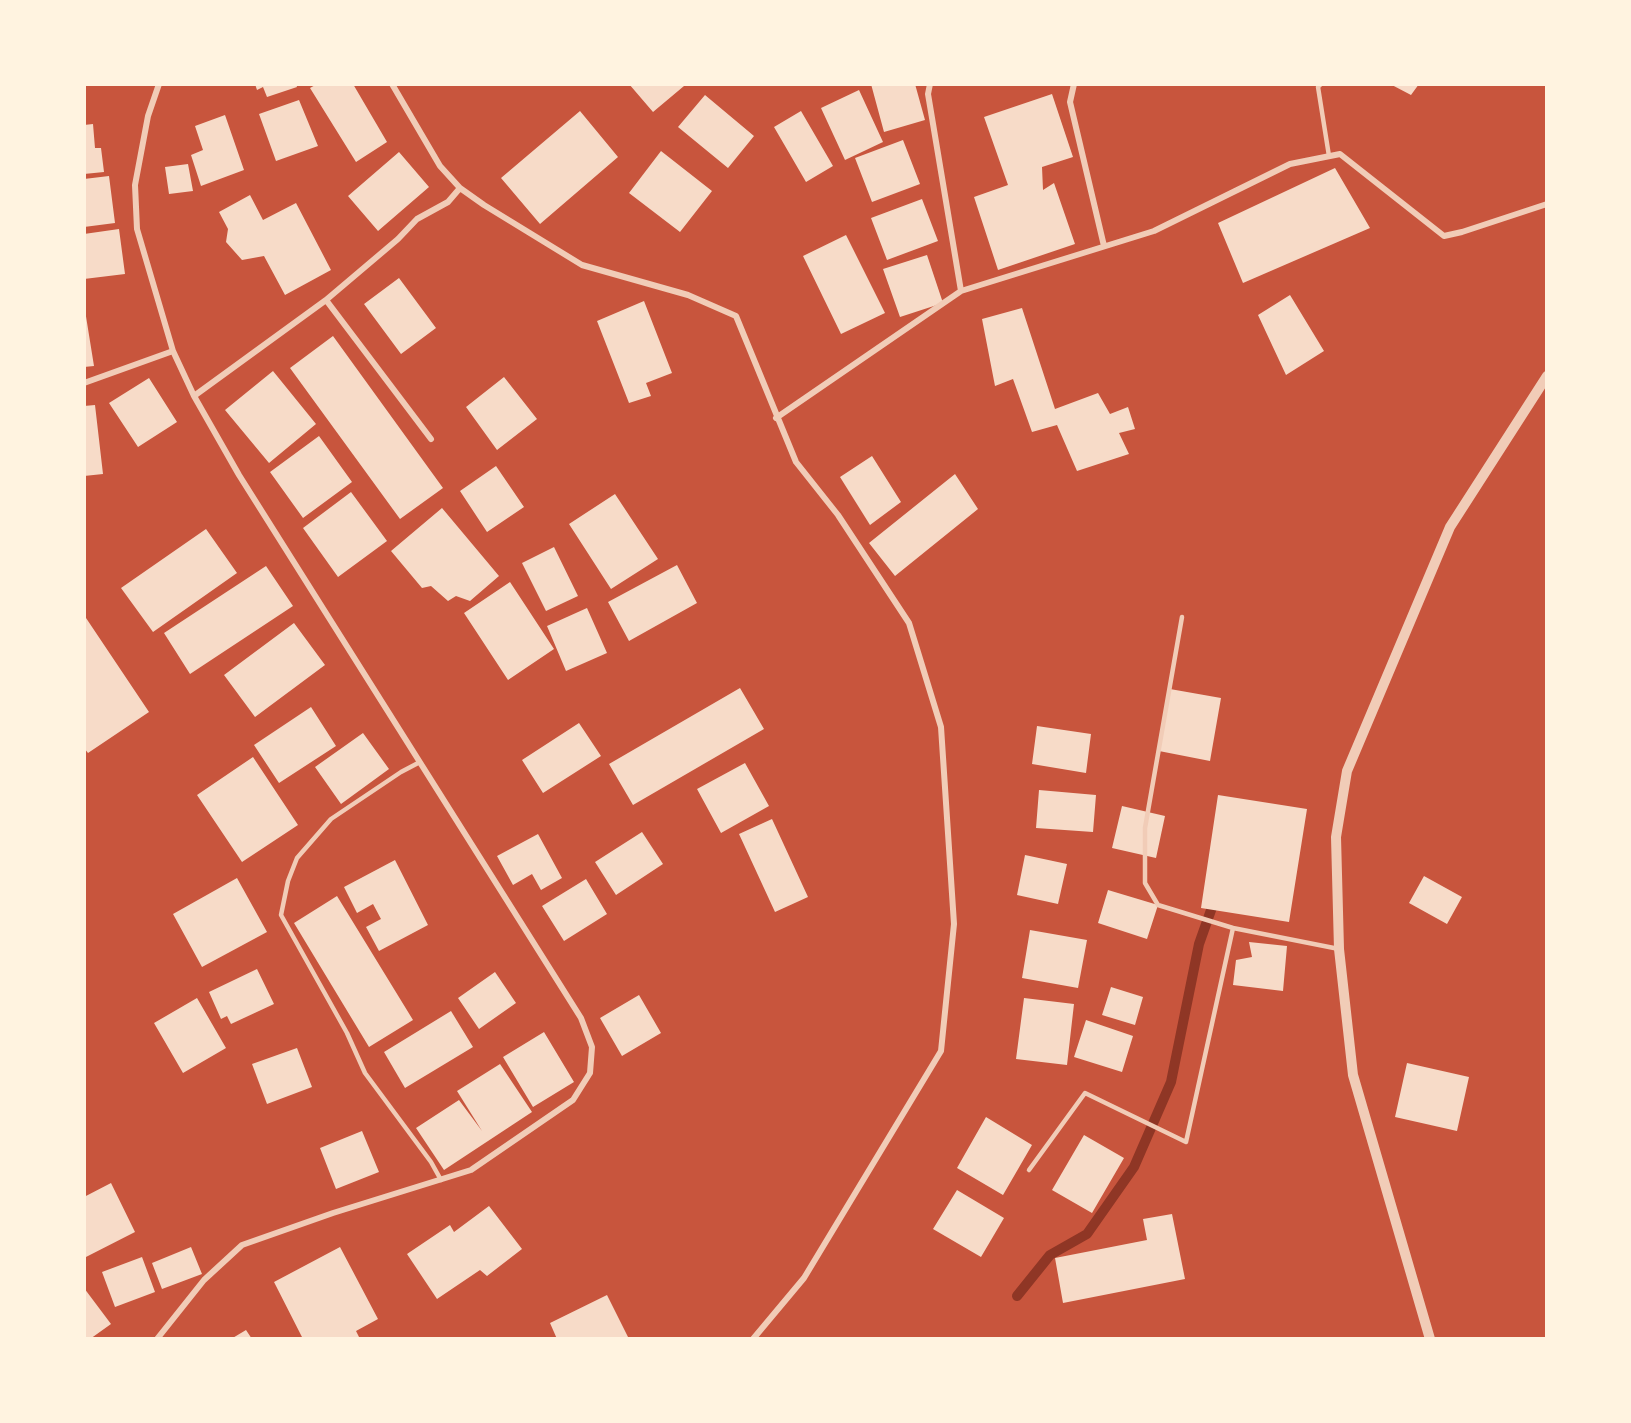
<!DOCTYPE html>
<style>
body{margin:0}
#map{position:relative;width:1631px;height:1423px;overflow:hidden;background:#c8553d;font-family:Mulish,sans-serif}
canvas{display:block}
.frame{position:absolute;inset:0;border:86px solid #fff3e0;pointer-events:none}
</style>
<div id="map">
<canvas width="1631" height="1423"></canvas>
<div class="frame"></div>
</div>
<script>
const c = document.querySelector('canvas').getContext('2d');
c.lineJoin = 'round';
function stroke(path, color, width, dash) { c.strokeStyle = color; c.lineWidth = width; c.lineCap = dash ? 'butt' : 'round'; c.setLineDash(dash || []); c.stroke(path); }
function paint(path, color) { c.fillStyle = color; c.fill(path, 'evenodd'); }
stroke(new Path2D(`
 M1017 1296 1050 1255 1087 1234 1134 1167 1171 1082 1199 944 1216 896`), '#8f3625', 10);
paint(new Path2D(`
 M255 84H296L297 87 267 97 263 87 257 90Z
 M317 84H353L387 142 356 162 310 88Z
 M629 84H682L684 86 653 112Z
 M871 84H915L925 120 884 132Z
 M1390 84H1419L1411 95Z
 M859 90 883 142 845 160 821 108Z
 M1052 94 1073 157 1042 167 1043 190 1054 183 1075 244 998 270 974 197 1008 185 984 117Z
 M705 95 754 136 728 168 678 127Z
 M299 100 318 146 276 161 259 114Z
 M580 111 618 157 540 224 501 178Z
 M801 111 833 166 806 182 774 127Z
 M225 115 244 170 201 186 191 155 203 150 195 126Z
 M93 124 95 148H101L104 172 84 174V125Z
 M903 140 920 184 872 202 855 158Z
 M661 151 712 191 680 232 629 193Z
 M399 152 429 187 378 231 348 196Z
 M188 164 193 191 169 194 165 167Z
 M1335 168 1370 228 1243 283 1218 223Z
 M109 176 115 223 84 227V179Z
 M250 195 263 220 296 203 331 270 285 295 264 256 242 260 226 242 228 229 219 212Z
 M922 199 938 241 887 260 871 218Z
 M119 229 125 274 84 279V234Z
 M846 235 885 313 841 334 803 256Z
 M927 255 943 303 900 317 883 269Z
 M399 278 436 328 401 354 364 304Z
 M1290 295 1324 351 1286 375 1258 315Z
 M644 301 672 373 646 383 651 396 629 403 597 321Z
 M84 304 94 366 84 367Z
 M1022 308 1055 409 1098 393 1110 414 1128 407 1135 429 1119 433 1129 454 1077 471 1057 425 1032 432 1013 379 995 386 982 319Z
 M333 336 443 488 400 519 290 368Z
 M273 371 316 424 269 463 225 410Z
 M504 377 537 419 497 450 466 407Z
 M149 378 177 422 138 447 109 403Z
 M95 405 103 474 84 476V406Z
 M319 436 352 482 303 518 270 472Z
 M872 456 901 502 870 525 840 477Z
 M496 466 524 507 487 532 460 491Z
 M955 474 978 509 895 576 869 543Z
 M351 492 387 541 338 577 303 528Z
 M615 494 658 559 611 589 569 524Z
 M442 508 499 576 470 601 456 596 448 601 431 586 422 588 391 551Z
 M206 529 237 573 153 632 121 588Z
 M554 547 578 596 546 611 522 563Z
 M677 565 697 603 629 641 608 602Z
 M266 566 293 606 190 674 164 633Z
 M510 582 554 649 508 680 464 613Z
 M587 608 607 653 566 671 547 626Z
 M84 615 149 712 88 753 84 748Z
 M294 623 325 665 255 717 224 675Z
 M740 688 764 729 633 805 609 764Z
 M1170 689 1221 698 1210 761 1159 751Z
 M311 707 336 746 279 783 254 745Z
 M579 723 601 756 543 793 522 760Z
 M1037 726 1091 734 1086 773 1032 764Z
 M363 733 389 769 341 804 315 767Z
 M253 757 298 825 242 862 197 795Z
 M745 763 769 806 721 833 697 789Z
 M1039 790 1096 795 1093 832 1036 828Z
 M1218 795 1307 809 1289 922 1201 908Z
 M1122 806 1165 816 1156 858 1112 848Z
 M772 819 808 897 775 912 739 834Z
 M642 832 663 864 616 895 595 862Z
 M538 834 562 878 541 890 532 874 513 885 497 856Z
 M1025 855 1067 864 1058 904 1017 895Z
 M395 860 428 925 379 951 366 927 381 919 373 904 357 913 344 887Z
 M1424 876 1462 897 1447 924 1409 903Z
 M237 878 267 932 202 967 173 914Z
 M586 879 607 914 564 941 542 906Z
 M1108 890 1158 905 1147 939 1098 923Z
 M337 896 413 1020 369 1047 294 923Z
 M1030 930 1087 940 1078 988 1022 978Z
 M1249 942 1287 946 1283 991 1233 985 1236 960 1252 957Z
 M257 969 274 1004 231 1024 227 1016 221 1019 209 992Z
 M495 972 516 1003 479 1029 458 998Z
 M1111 987 1143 997 1135 1025 1102 1015Z
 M639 995 661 1033 622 1056 600 1018Z
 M197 998 226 1048 183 1073 154 1023Z
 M1024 998 1074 1004 1067 1065 1016 1059Z
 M451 1011 473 1047 405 1088 384 1052Z
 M1086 1020 1133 1036 1122 1072 1074 1057Z
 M544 1032 574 1082 533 1107 503 1057Z
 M297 1048 312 1087 267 1104 252 1064Z
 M1407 1063 1469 1077 1457 1131 1395 1117Z
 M500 1064 532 1112 444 1170 416 1128 459 1100 482 1131 457 1091Z
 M986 1117 1032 1145 1003 1195 957 1168Z
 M362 1131 379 1172 336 1189 320 1148Z
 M1084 1135 1124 1158 1092 1213 1052 1190Z
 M111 1183 135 1232 84 1258V1197Z
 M957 1190 1004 1218 981 1257 933 1229Z
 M489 1206 522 1249 487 1276 480 1270 437 1299 407 1254 450 1225 454 1232Z
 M1172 1214 1185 1279 1063 1303 1055 1258 1147 1240 1143 1219Z
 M191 1247 202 1274 162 1289 152 1263Z
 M340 1247 378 1319 356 1331 360 1339H303L274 1282Z
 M142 1257 155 1292 115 1307 102 1272Z
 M84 1288 111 1324 90 1339H84Z
 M607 1295 629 1339H557L550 1323Z
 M246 1330 252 1339H231Z`), '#f7dbc8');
stroke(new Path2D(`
 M1321 84 1318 87 1329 156
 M1182 617 1145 828V883L1158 905 1233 928
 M420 762 401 772 331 819 297 858 288 881 281 915 347 1033 365 1073 431 1162 441 1180
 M1029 1170 1085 1093 1186 1142 1233 928 1339 949`), '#f1ccb7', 4.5);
stroke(new Path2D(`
 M392 84 440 166 460 188 484 205 582 265 688 295 736 316 796 462 838 515 909 623 941 727 954 924 941 1051 804 1278 753 1339
 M930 84 928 94 961 291
 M1074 84 1070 102 1104 246
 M326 300 431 439
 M84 383 173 351
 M194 396 326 300 398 239 417 219 448 202 460 188
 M776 418 961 291 1154 231 1290 164 1340 154 1444 236 1462 232 1547 204
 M157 1339 204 1280 242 1245 333 1213 471 1170 573 1100 590 1073 592 1047 581 1018 239 475 194 396 173 351 137 229 135 185 148 116 159 84`), '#f1ccb7', 6);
stroke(new Path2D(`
 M1430 1339 1353 1075 1339 949 1336 837 1347 771 1450 527 1547 376`), '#f1ccb7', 10);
</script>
